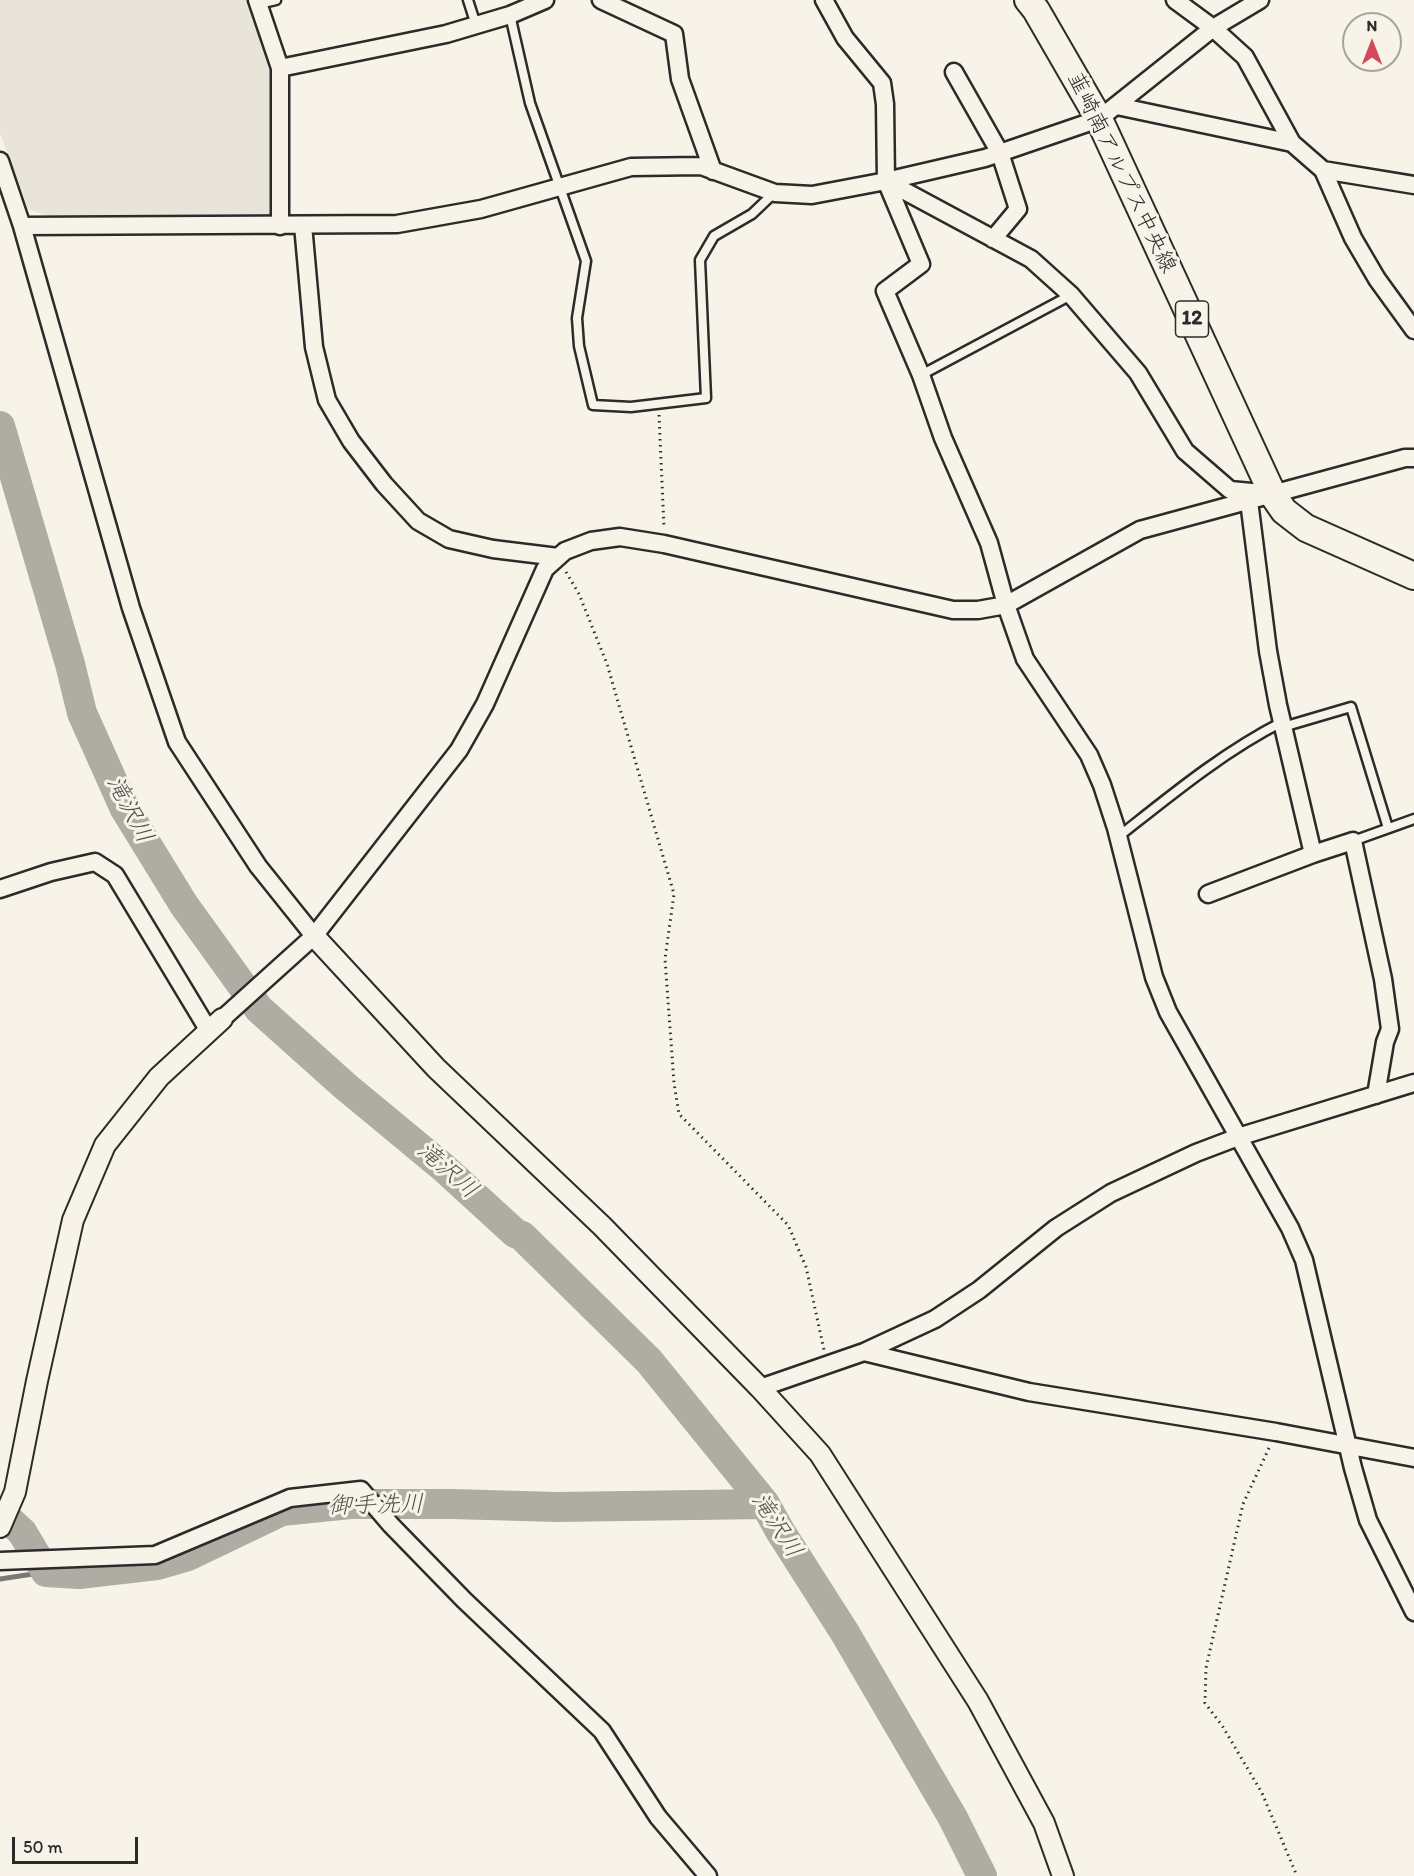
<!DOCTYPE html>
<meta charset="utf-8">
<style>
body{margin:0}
#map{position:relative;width:1414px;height:1876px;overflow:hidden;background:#f7f3e8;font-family:Itim,sans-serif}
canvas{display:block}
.north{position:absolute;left:1342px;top:12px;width:60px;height:60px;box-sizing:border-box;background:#f7f3e8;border:2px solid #a5a39c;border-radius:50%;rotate:0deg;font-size:16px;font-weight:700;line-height:24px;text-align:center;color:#2b2b2b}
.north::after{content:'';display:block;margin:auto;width:21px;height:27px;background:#d1495b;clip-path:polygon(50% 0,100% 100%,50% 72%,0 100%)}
.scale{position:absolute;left:12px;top:1837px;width:126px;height:27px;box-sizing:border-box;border:3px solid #2b2b2b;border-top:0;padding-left:8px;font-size:18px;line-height:21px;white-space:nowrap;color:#2b2b2b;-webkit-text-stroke:4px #f7f3e8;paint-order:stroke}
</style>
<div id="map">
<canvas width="1414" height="1876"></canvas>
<div class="north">N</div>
<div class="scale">50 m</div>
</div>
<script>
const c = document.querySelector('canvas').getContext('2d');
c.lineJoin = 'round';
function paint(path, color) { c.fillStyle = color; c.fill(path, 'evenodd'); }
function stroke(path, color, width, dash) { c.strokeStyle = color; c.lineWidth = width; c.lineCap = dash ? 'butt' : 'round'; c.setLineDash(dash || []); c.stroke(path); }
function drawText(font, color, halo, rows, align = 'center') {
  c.font = font + ' Itim,"Klee One",sans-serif'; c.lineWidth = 6; c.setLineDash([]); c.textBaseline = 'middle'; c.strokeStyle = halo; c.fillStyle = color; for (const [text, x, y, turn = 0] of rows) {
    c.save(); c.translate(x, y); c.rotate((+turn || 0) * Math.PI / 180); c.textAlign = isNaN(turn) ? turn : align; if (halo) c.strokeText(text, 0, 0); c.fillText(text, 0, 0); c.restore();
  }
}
paint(new Path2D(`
 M0 0H250L275 77 272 215 49 216 28 209 0 133Z`), '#e8e4da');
stroke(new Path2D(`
 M0 1579 46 1572`), '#7a7874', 5);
stroke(new Path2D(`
 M0 426 70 664 82 713 125 809 184 905 259 1009 345 1086 444 1168 515 1233 522 1236 649 1361 765 1504 780 1531 845 1633 953 1818 982 1876
 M0 1512 22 1532 46 1572 79 1574 157 1565 188 1556 282 1511 350 1504H452L557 1507 765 1504`), '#afaca4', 30);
const service = new Path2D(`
 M468 0 476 25
 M259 4 276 0
 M510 15 530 103 586 261 577 318 579 346 593 405 631 407 706 398 700 260 714 236 752 214 774 193
 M921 375 1071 295
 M1283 727 1351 707 1388 828
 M1118 837C1170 796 1223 752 1282 722
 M1353 841 1414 819`);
const minor = new Path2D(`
 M257 0 280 68V226
 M601 0 674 34 680 79 713 171
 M824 0 845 38 882 83 885 104 886 181 921 264 885 291 921 375 943 438 989 543 1006 605 1025 659 1089 755 1102 785 1116 828 1154 977 1168 1012 1290 1228 1304 1260 1353 1468 1368 1520 1414 1612
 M1175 0 1213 28 1245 57 1292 143 1323 170 1353 238 1377 279 1414 330
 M280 68 446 34 510 15 545 0
 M954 72 1000 153 1018 209 993 239
 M1117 106 1292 143
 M0 161 22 226 131 608 177 742 258 866 314 936
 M1323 170 1414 185
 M886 181 1031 259 1071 295 1138 373 1185 451 1230 490 1262 493
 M303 225 314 347 327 400 351 441 384 484 418 521 449 539 493 549 558 557
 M22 226 397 224 481 209 631 167 701 166 775 193 812 195 886 181 985 158 1099 119 1213 28 1260 0
 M1249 501 1268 651 1278 705 1313 854
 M0 889 51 872 95 862 115 875 209 1031
 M1208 894 1313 854 1353 841 1383 979 1390 1029 1385 1042 1376 1095
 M222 1019 314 936 459 750 485 704 545 569 565 551 591 541 620 537 664 544 953 610H978L1006 605 1140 530 1405 458H1414
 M864 1352 1029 1392 1276 1432 1414 1458
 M760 1388 864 1352 935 1319 979 1290 1056 1228 1111 1193 1196 1153 1238 1137 1414 1083
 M0 1561 155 1555 290 1498 361 1490 391 1525 464 1600 602 1731 658 1817 708 1876`);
const tertiary = new Path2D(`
 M314 936 436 1068 602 1226 760 1388 820 1454 978 1701 1044 1823 1063 1876
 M0 1527 15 1492 37 1381 73 1220 105 1145 159 1077 222 1019`);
const primary = new Path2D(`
 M1028 0 1036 10 1099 119 1273 495 1284 511 1306 528 1414 576`);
stroke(service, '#2b2b2b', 13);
stroke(minor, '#2b2b2b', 21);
stroke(tertiary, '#2b2b2b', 24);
stroke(primary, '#2b2b2b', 30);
stroke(new Path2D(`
 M659 415 664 528
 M566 572 579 594 607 664 674 894 665 959 674 1083 679 1114 788 1225 806 1267 824 1350
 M1269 1448 1243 1504 1206 1668 1205 1703 1223 1727 1262 1793 1297 1876`), '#2b2b2b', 3, [1.5, 4.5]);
stroke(service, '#f7f3e8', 8);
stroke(minor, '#f7f3e8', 16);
stroke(tertiary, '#f7f3e8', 20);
stroke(primary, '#f7f3e8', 26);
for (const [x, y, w] of [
 [1192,319,33]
]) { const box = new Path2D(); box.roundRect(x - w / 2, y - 18, w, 36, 4.5); c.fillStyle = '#f7f3e8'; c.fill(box); stroke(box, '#2b2b2b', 1.5); }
drawText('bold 21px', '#2b2b2b', null, [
 ["12",1192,319]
]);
drawText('22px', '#2b2b2b', '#f7f3e8', [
 ["韮崎南アルプス中央線",1121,173,64]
]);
drawText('italic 24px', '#53524f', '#f7f3e8', [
 ["滝沢川",129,810,62],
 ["滝沢川",447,1171,41],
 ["御手洗川",376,1506,-1],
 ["滝沢川",776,1526,57]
]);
</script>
